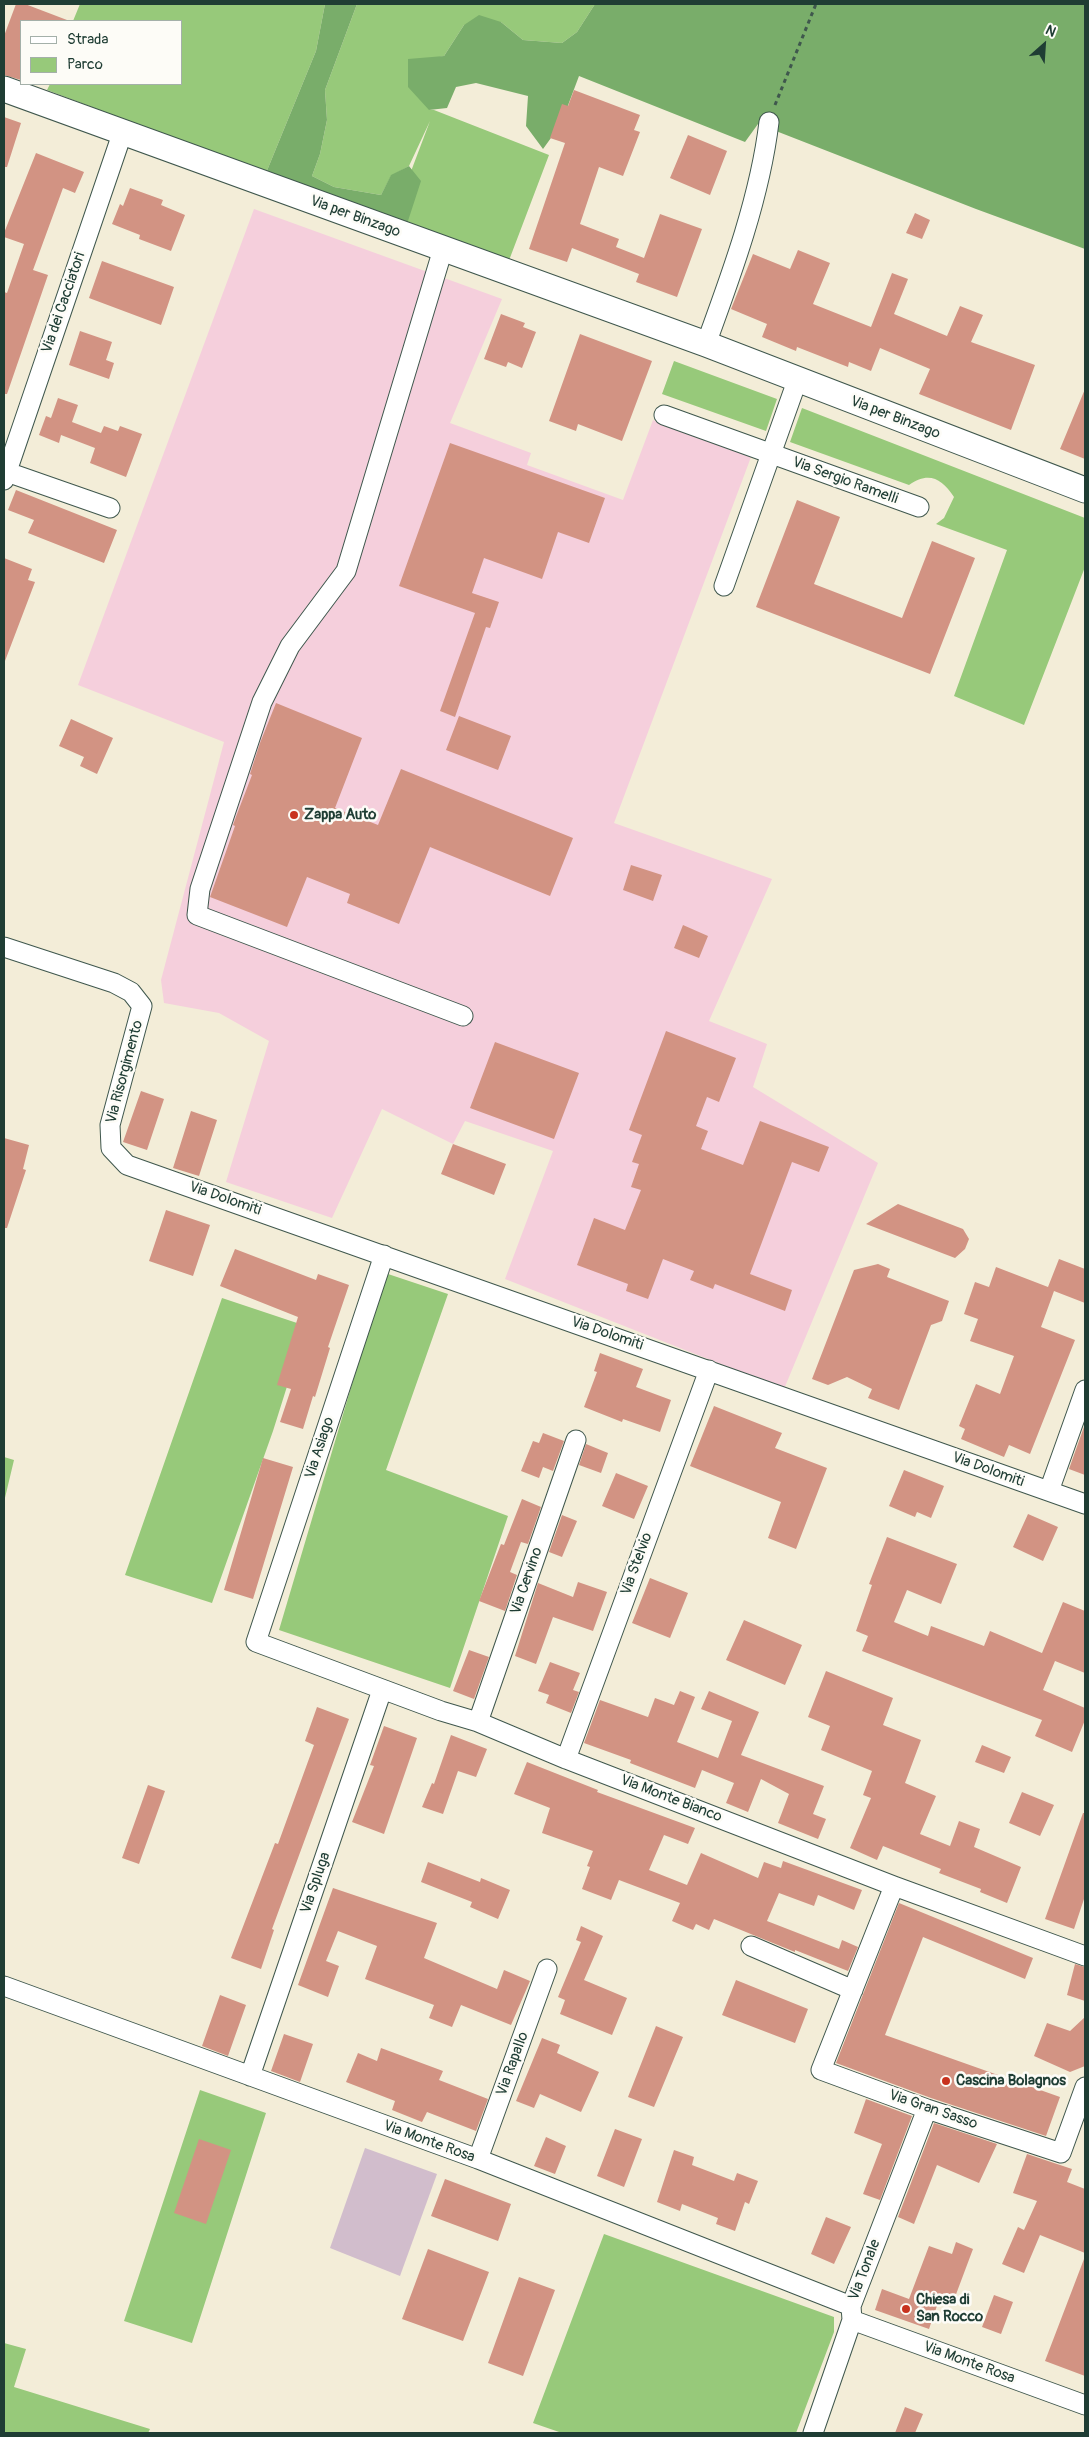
<!DOCTYPE html>
<style>
body{margin:0}
#map{position:relative;width:1089px;height:2437px;overflow:hidden;background:#f3edd8;font-family:Pangolin,sans-serif}
canvas{display:block}
.frame{position:absolute;inset:0;border:5px solid #1f3d34;pointer-events:none}
.legend{position:absolute;left:20px;top:20px;width:162px;height:65px;box-sizing:border-box;background:#fdfcf7;border:1px solid #a4b0a9;margin:0;padding:6px 9px;list-style:none;font-size:15px;color:#1f3d34}
.legend li{display:flex;align-items:center;gap:10px;height:25px}
.legend b{width:25px;border:1px solid #a4b0a9}
.north{position:absolute;left:1019px;top:20px;width:50px;height:50px;-webkit-text-stroke:4px #fdfcf7;paint-order:stroke;rotate:26deg;font-size:14px;font-weight:700;line-height:20px;text-align:center;color:#1f3d34}
.north::after{content:'';display:block;margin:auto;width:18px;height:22px;background:#1f3d34;clip-path:polygon(50% 0,100% 100%,50% 72%,0 100%)}
</style>
<div id="map">
<canvas width="1089" height="2437"></canvas>
<div class="frame"></div>
<ul class="legend">
<li><b style="height:6px;background:#fff"></b>Strada</li>
<li><b style="height:14px;background:#97c97a"></b>Parco</li>
</ul>
<div class="north">N</div>
</div>
<script>
const c = document.querySelector('canvas').getContext('2d');
c.lineJoin = 'round';
function paint(path, color) { c.fillStyle = color; c.fill(path, 'evenodd'); }
function stroke(path, color, width, dash) { c.strokeStyle = color; c.lineWidth = width; c.lineCap = dash ? 'butt' : 'round'; c.setLineDash(dash || []); c.stroke(path); }
function drawText(font, color, halo, rows, align = 'center') {
  c.font = font + ' Pangolin,sans-serif'; c.lineWidth = 5; c.setLineDash([]); c.textBaseline = 'middle'; c.strokeStyle = halo; c.fillStyle = color; for (const [text, x, y, turn = 0] of rows) {
    c.save(); c.translate(x, y); c.rotate((+turn || 0) * Math.PI / 180); c.textAlign = isNaN(turn) ? turn : align; if (halo) c.strokeText(text, 0, 0); c.fillText(text, 0, 0); c.restore();
  }
}
paint(new Path2D(`
 M254 209 502 299 450 423 531 453 527 465 623 500 653 420 751 457 614 823 772 879 709 1021 767 1044 753 1087 878 1163 784 1389 505 1279 553 1151 465 1121 453 1144 382 1109 332 1218 226 1182 269 1041 219 1013 164 1003 161 980 224 742 78 685Z`), '#f5cfdc');
paint(new Path2D(`
 M365 2148 437 2174 400 2276 330 2248Z`), '#d1bdcc');
paint(new Path2D(`
 M80 4H325L316 51 266 173 47 90 50 84H181V21H73Z
 M357 4H595L577 32 562 43 523 40 501 22 464 25 444 56 435 58 429 110H434L549 155 508 263 393 219 430 121 409 166 391 176 381 195 334 187 312 176 320 154 327 120 325 90Z
 M674 361 777 399 766 431 662 394Z
 M802 408 1085 518V567L1024 725 954 696 1007 550 936 524 944 518 954 497C942 479 929 471 909 485L790 442Z
 M385 1273 448 1294 386 1470 508 1516 450 1688 279 1630Z
 M222 1298 306 1326 273 1431 212 1603 125 1575Z
 M4 1457 14 1460 4 1502Z
 M200 2090 266 2113 192 2343 124 2321Z
 M604 2234 834 2317V2332L796 2433H562L533 2423Z
 M4 2343 26 2349 14 2387 150 2429 148 2433H4Z`), '#97c97a');
paint(new Path2D(`
 M325 4H357L325 90 327 120 320 154 312 176 334 187 381 195 391 175 409 166 421 181 407 224 266 173 316 51Z
 M595 4H1085V249L976 209 758 124 745 142 579 76 561 124 543 149 526 126 528 96 476 83 456 87 447 108 429 110 408 87V59L444 56 464 25 479 15 501 22 523 40 562 43 577 32Z`), '#79ad6a');
paint(new Path2D(`
 M16 4H25L67 20V21H21V80L4 75V36Z
 M574 90 640 115 634 130 640 132 623 176 599 167 580 224 619 239 616 247 644 258 660 214 702 229 677 297 636 282 639 274 572 248 567 262 529 249 565 143 550 138 562 104 568 106Z
 M4 117 21 123 7 167H4Z
 M688 135 727 151 710 195 670 178Z
 M36 153 84 172 75 193 63 188 33 270 48 275 7 394H4V292L7 293 24 244 4 237V233Z
 M130 188 163 200 161 205 185 215 171 251 139 239 140 235 112 224 120 204 123 206Z
 M915 213 930 220 922 239 906 233Z
 M798 250 830 263 813 304 871 327 892 273 908 279 894 314 947 336 960 306 983 315 971 342 1035 365 1011 430 919 394 930 369 880 348 871 371 849 362 848 367 797 347 796 351 762 337 767 324 731 309 753 254 790 269Z
 M102 261 174 287 161 325 89 298Z
 M501 314 525 323 523 327 536 332 522 368 508 362 506 367 484 359Z
 M80 331 112 342 106 360 114 363 109 379 69 365Z
 M580 334 652 361 622 441 578 424 576 431 549 421Z
 M1085 389V459L1060 449Z
 M58 398 78 405 72 422 101 433 104 426 118 431 120 426 142 434 126 477 90 463 95 448 61 435 59 443 39 435 46 416 51 418Z
 M450 443 605 498 589 543 558 532 542 579 484 558 472 593 499 602 490 628 486 627 455 717 440 711 475 613 399 586Z
 M16 490 117 530 104 563 28 533 34 520 8 510Z
 M797 500 840 517 814 584 902 618 932 541 975 558 930 674 756 607Z
 M4 558 32 569 28 580 35 582 5 661Z
 M276 703 362 738 335 808 378 825 401 769 573 838 550 896 430 847 399 924 347 903 350 894 307 877 287 927 210 897 235 826 233 825 237 814 252 775 250 774 260 743Z
 M459 716 511 736 498 770 446 750Z
 M71 719 113 738 97 774 80 766 84 757 59 746Z
 M631 865 662 875 653 901 623 890Z
 M683 925 708 936 699 958 674 948Z
 M666 1031 736 1058 719 1102 707 1097 696 1126 708 1131 701 1149 743 1165 760 1121 829 1147 819 1172 792 1162 750 1274 792 1290 785 1311 715 1284 713 1289 690 1280 694 1271 663 1259 648 1299 626 1291 628 1284 577 1265 594 1218 625 1230 641 1190 631 1187 639 1164 632 1162 642 1135 629 1130Z
 M495 1042 579 1073 554 1139 470 1108Z
 M141 1091 164 1099 147 1150 123 1142Z
 M191 1111 217 1120 199 1176 173 1168Z
 M4 1138 29 1145 23 1169 26 1170 7 1228H4Z
 M453 1144 506 1164 494 1195 441 1174Z
 M898 1204 963 1229 969 1239 965 1249 955 1258 866 1224Z
 M166 1210 210 1225 193 1276 149 1261Z
 M235 1249 316 1280 318 1274 349 1285 328 1347 330 1348 315 1397 313 1396 303 1429 280 1422 291 1389 277 1385 298 1317 220 1286Z
 M1059 1259 1085 1269V1303L1054 1291 1041 1327 1075 1340 1030 1454 1009 1445 1004 1457 961 1439 965 1429 959 1426 976 1384 1000 1394 1014 1356 970 1341 978 1319 964 1314 975 1282 989 1287 996 1267 1048 1287Z
 M878 1264 890 1269 887 1277 949 1301 942 1321 931 1325 899 1410 868 1398 872 1389 847 1377 828 1385 812 1379 854 1270Z
 M600 1353 643 1369 636 1387 671 1400 660 1432 623 1419 622 1422 584 1407 597 1372 594 1371Z
 M714 1406 782 1433 775 1448 827 1468 796 1549 768 1538 781 1502 690 1466Z
 M1085 1424V1475L1069 1469Z
 M543 1433 564 1441 553 1471 543 1467 539 1478 521 1471 533 1441 539 1443Z
 M586 1444 608 1453 601 1473 579 1465Z
 M263 1458 293 1467 253 1599 224 1590Z
 M904 1470 944 1486 931 1518 917 1512 915 1517 889 1506Z
 M616 1473 648 1486 634 1519 602 1506Z
 M522 1499 541 1507 528 1544 521 1542 510 1572 517 1575 505 1611 479 1601 501 1544 504 1545Z
 M1028 1514 1058 1527 1043 1561 1013 1547Z
 M562 1515 577 1521 562 1557 549 1552Z
 M887 1537 957 1564 941 1604 907 1590 894 1622 928 1636 931 1626 984 1646 990 1631 1042 1653 1063 1602 1085 1611V1673L1055 1661 1043 1690 1085 1708V1720L1072 1752 1035 1736 1042 1720 862 1651 868 1636 856 1631 872 1585 869 1584Z
 M650 1578 688 1593 670 1638 632 1623Z
 M578 1582 607 1592 593 1631 553 1617 536 1664 515 1656 538 1583 573 1597Z
 M744 1620 802 1645 785 1685 726 1660Z
 M469 1650 489 1657 474 1699 453 1691Z
 M550 1662 580 1673 573 1690 579 1692 571 1713 546 1703 549 1695 538 1691Z
 M826 1671 893 1698 883 1725 921 1740 905 1783 936 1796 920 1834 950 1846 959 1821 980 1829 974 1847 1021 1867 1007 1903 980 1892 981 1889 939 1873 941 1869 883 1846 877 1860 850 1848 871 1798 863 1795 872 1771 821 1750 830 1726 808 1717Z
 M680 1691 695 1697 677 1742 718 1758 732 1721 701 1709 709 1691 759 1712 741 1755 824 1786 813 1814 826 1819 818 1839 778 1823 789 1794 761 1779 748 1812 726 1803 734 1783 702 1770 695 1788 630 1763 631 1760 584 1743 600 1700 648 1717 655 1698 674 1705Z
 M317 1707 349 1719 272 1929 274 1930 261 1969 231 1958 275 1843 278 1844 314 1745 305 1741Z
 M384 1726 417 1738 384 1834 352 1822 374 1766 370 1765Z
 M451 1735 487 1749 476 1777 458 1771 443 1814 422 1807 432 1783 434 1784Z
 M982 1745 1011 1757 1004 1773 975 1762Z
 M527 1762 598 1790 597 1792 695 1828 688 1844 664 1835 649 1870 687 1885 701 1853 758 1878 764 1862 781 1868 783 1861 862 1890 854 1910 818 1895 814 1906 779 1893 767 1921 839 1949 842 1940 858 1947 848 1971 795 1950V1952L714 1919 709 1930 696 1924 693 1930 672 1921 680 1903 619 1880 611 1900 582 1889 590 1867 587 1866 593 1851 542 1833 550 1808 514 1794Z
 M148 1785 165 1791 139 1864 122 1858Z
 M1022 1792 1054 1805 1040 1836 1009 1823Z
 M1083 1813H1085V1896L1074 1929 1045 1919Z
 M428 1862 480 1882 481 1878 510 1890 498 1919 470 1907 472 1902 421 1882Z
 M333 1888 437 1923 424 1958 497 1989 504 1970 530 1981 511 2025 461 2005 452 2027 429 2018 434 2005 365 1979 377 1946 338 1931 326 1961 339 1966 328 1997 298 1985Z
 M899 1903 1033 1958 1025 1979 923 1937 885 2035 1060 2097 1046 2136 931 2098 836 2063Z
 M581 1926 603 1936 584 1980 627 1998 612 2035 560 2014 565 2000 558 1997 581 1942 576 1940Z
 M1075 1964 1085 1967V2001L1067 1995Z
 M736 1980 808 2009 795 2043 722 2015Z
 M220 1995 246 2005 228 2056 202 2046Z
 M1085 2017V2066L1070 2072 1034 2056 1047 2023 1070 2031Z
 M656 2026 683 2037 654 2107 628 2097Z
 M284 2034 313 2044 300 2082 271 2071Z
 M542 2038 560 2045 557 2053 599 2072 581 2112 540 2094 534 2108 516 2101Z
 M381 2048 443 2071 439 2080 488 2099 476 2131 427 2112 422 2122 392 2110 395 2101 346 2082 358 2053 377 2061Z
 M866 2099 912 2116 880 2200 863 2194 882 2144 854 2133Z
 M934 2123 997 2144 979 2183 937 2165 914 2224 898 2217Z
 M615 2129 642 2139 624 2187 597 2176Z
 M546 2137 566 2146 555 2174 534 2166Z
 M199 2139 231 2150 206 2224 174 2213Z
 M674 2150 694 2157 692 2165 734 2181 737 2173 758 2181 749 2204 745 2202 735 2231 716 2224 718 2218 682 2204 680 2211 657 2202Z
 M1027 2154 1072 2169 1067 2182 1085 2189V2253L1040 2235 1024 2273 1002 2264 1018 2227 1024 2230 1037 2201 1013 2193Z
 M445 2179 511 2204 498 2241 431 2216Z
 M826 2217 851 2227 834 2264 811 2254Z
 M956 2242 973 2249 952 2305 939 2300 929 2329 875 2310 882 2289 909 2299 929 2246 952 2254Z
 M428 2249 489 2272 463 2341 402 2319Z
 M1084 2259 1085 2260V2376L1045 2361Z
 M519 2277 555 2290 523 2376 488 2363Z
 M994 2295 1013 2302 1001 2334 982 2327Z
 M905 2407 923 2414 915 2433H895Z`), '#d29383');
const minor = new Path2D(`
 M443 249 346 571 290 646 262 702 200 889 197 915 463 1016
 M706 344C732 273 760 197 769 122
 M664 415 919 507
 M7 472 110 508
 M4 480 122 134
 M724 586 797 381
 M4 947 114 983 131 992 142 1006 110 1125 111 1148 127 1165 1085 1504
 M384 1255 256 1642 441 1711 478 1722 566 1759 894 1886 1085 1956
 M1049 1491 1085 1390
 M478 1722 576 1440
 M566 1759 709 1370
 M894 1886 821 2070 927 2109 1061 2153 1085 2087
 M751 1946 853 1990
 M4 1986 478 2159 851 2306
 M250 2076 382 1690
 M478 2159 547 1969
 M852 2320 1085 2405
 M813 2433 852 2320 851 2306 927 2109`);
const major = new Path2D(`
 M4 89 706 344 1085 490`);
stroke(minor, '#3f574d', 21);
stroke(major, '#3f574d', 27);
stroke(new Path2D(`
 M775 105 816 4`), '#3f574d', 3, [4, 4]);
stroke(minor, '#fff', 19);
stroke(major, '#fff', 25);
for (const [x, y, r, color] of [
 [294,815,5,"#c8321e"],
 [946,2081,5,"#c8321e"],
 [906,2309,5,"#c8321e"]
]) { const dot = new Path2D(); dot.arc(x, y, r, 0, 2 * Math.PI); c.fillStyle = color; c.fill(dot); stroke(dot, '#fdfcf7', 2); }
drawText('15px', '#1f3d34', '#fdfcf7', [
 ["Via per Binzago",355,217,20],
 ["Via dei Cacciatori",64,303,-71],
 ["Via per Binzago",895,418,21],
 ["Via Sergio Ramelli",845,481,20],
 ["Via Risorgimento",125,1072,-75],
 ["Via Dolomiti",225,1199,19],
 ["Via Dolomiti",607,1334,19],
 ["Via Asiago",320,1448,-72],
 ["Via Dolomiti",988,1470,20],
 ["Via Stelvio",637,1564,-70],
 ["Via Cervino",527,1581,-71],
 ["Via Monte Bianco",671,1799,21],
 ["Via Spluga",316,1883,-71],
 ["Via Rapallo",513,2064,-70],
 ["Via Gran Sasso",933,2110,19],
 ["Via Monte Rosa",429,2142,20],
 ["Via Tonale",865,2270,-69],
 ["Via Monte Rosa",969,2363,20]
]);
drawText('bold 15px', '#1f3d34', '#fdfcf7', [
 ["Zappa Auto",304,815],
 ["Cascina Bolagnos",956,2081],
 ["Chiesa di",916,2300],
 ["San Rocco",916,2317]
], 'left');
</script>
